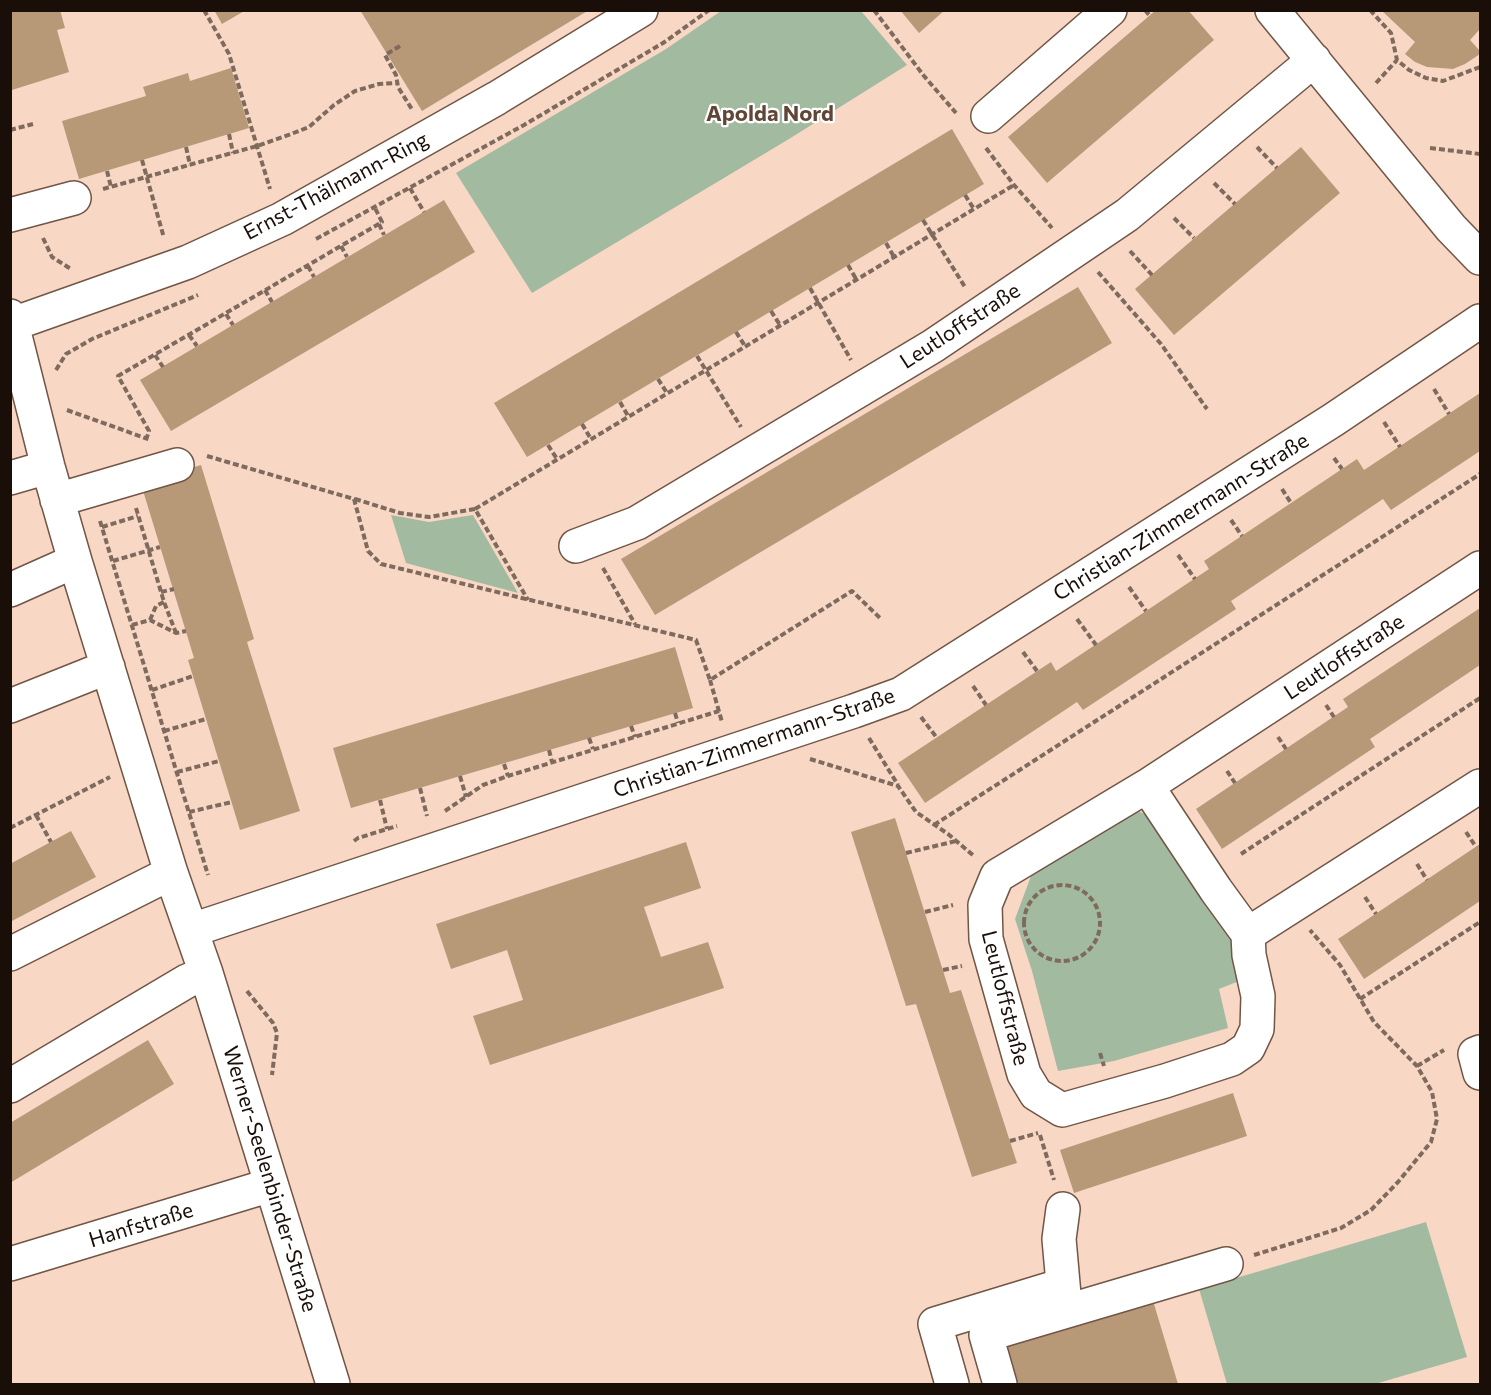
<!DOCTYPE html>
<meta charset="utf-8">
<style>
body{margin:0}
#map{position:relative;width:1491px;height:1395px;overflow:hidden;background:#f8d7c5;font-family:Commissioner,sans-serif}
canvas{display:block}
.frame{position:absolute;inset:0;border:12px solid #190e08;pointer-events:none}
</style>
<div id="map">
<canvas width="1491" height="1395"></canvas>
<div class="frame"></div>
</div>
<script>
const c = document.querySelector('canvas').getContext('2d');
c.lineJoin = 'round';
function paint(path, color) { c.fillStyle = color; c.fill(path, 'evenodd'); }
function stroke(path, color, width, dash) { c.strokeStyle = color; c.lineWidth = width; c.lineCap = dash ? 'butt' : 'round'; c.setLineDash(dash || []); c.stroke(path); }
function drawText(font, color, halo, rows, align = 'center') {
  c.font = font + ' Commissioner,sans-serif'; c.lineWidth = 4.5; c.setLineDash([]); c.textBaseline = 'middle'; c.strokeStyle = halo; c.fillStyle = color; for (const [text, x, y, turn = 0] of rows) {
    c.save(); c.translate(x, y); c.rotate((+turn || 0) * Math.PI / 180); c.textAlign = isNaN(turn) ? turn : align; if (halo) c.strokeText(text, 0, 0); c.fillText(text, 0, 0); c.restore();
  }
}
paint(new Path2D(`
 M721 11H861L907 65 789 139 532 293 456 173 666 49Z
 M391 515 429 522 473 515 518 593 406 563Z
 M1134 809 1155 819 1240 937 1244 979 1219 989 1228 1028 1114 1061 1058 1071 1032 971 1015 919 1034 868Z
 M1426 1222 1467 1357 1375 1384H1227L1199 1289Z`), '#a2bba0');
paint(new Path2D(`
 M10 10H60L65 28 57 30 69 72 12 90 10 84Z
 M214 10H246L222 24Z
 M360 10H589L422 111Z
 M900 10H945L919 33Z
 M1156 10H1188L1214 40 1047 183 1008 137Z
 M1381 10H1480V29L1470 40 1480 51V54L1465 64 1453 69 1427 67 1415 62 1405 54 1415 42Z
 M231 68 249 128 79 179 62 121 146 96 143 87 188 73 190 81Z
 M952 129 984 184 527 457 494 403Z
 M1301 147 1340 193 1174 335 1135 289Z
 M444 200 475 252 171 431 140 380Z
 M1078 287 1112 343 655 615 621 559Z
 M1480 393V451L1391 510 1383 499 1231 601 1236 609 1083 710 1077 702 925 803 898 763 1051 662 1056 671 1209 569 1204 561 1357 459 1364 470Z
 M201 465 254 639 247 642 300 811 240 830 188 660 194 658 141 484Z
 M1480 608V665L1370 739 1375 747 1222 849 1196 809 1348 707 1343 699Z
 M675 647 693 708 351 808 333 748Z
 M895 818 950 993 961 990 1017 1163 972 1177 916 1004 906 1006 851 832Z
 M71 831 96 877 10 922V864Z
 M686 842 701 888 644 907 661 957 708 942 724 988 490 1065 473 1016 523 1000 507 950 451 969 436 924Z
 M1480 844V901L1364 979 1338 939Z
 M148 1040 174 1084 10 1183V1123Z
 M1233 1093 1247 1136 1074 1193 1060 1150Z
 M1151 1294 1178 1384H1006L993 1341Z`), '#b89977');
const minor = new Path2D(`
 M1272 10 1451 228 1480 258
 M988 116 1110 10
 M10 215 74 198
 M10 316 48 467 75 561 171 873 206 973 333 1384
 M10 325 188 262 282 219 497 98 641 10
 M10 478 48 467
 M57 500 177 465
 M576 546 637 523 933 346 1127 215 1314 60
 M10 590 75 561
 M10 706 108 667
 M1147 786 1216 890 1248 934 1249 955 1258 996 1257 1029 1248 1048 1232 1059 1165 1081 1062 1110 1036 1094 1024 1074 986 939 985 905 997 876 1147 786 1480 568
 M192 930 854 711 901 694 1333 420 1480 321
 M1248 934 1480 786
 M10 954 171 873
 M1480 1073 1475 1054 1480 1052
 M10 1086 187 981 206 973
 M1063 1209 1059 1239 1065 1306
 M10 1264 271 1185
 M952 1384 935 1324 1063 1285
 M1000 1384 986 1335 1226 1264`);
stroke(minor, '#715546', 36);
stroke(new Path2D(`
 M204 10 229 54 270 189
 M874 10 924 76 956 113
 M1145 10 1150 16
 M1370 10 1391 33 1397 60 1409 70 1426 78 1443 81 1480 67
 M400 46 385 55 396 75 398 87 413 111
 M1376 83 1397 60
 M10 130 33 124
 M229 134 233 153
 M186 147 190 165
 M1257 147 1277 168
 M986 148 1014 185 1052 228
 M1430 148 1480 154
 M142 160 164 238
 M107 171 111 187
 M1214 183 1235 204
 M410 188 424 212
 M103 189 257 146 291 134 309 127 334 105 355 91 379 84 397 83
 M965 195 974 209
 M1174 218 1194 238
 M923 220 965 287
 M379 224 384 235
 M43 238 52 257 71 269
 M316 239 524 125 663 43 709 10
 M886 243 894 257
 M341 246 347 257
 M1130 251 1152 275
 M848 265 856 279
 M308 266 314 277
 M1098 272 1161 344 1207 409
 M810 288 851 360
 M265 290 272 302
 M771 311 780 325
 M226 314 233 325
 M736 332 745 346
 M189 335 197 346
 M155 355 163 367
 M697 356 741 427
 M56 370 66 354 92 339 198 295
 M658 379 667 393
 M1434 389 1449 414
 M620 402 628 416
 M67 410 148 439
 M1384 422 1400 447
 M582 424 591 439
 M146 440 149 431 118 376 382 222 375 208
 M548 445 557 459
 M207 456 354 499 368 551 381 564 696 640 710 680 852 591 881 619
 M1334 458 1342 469
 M1282 489 1291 503
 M355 499 400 513 429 517 475 509 528 600
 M136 508 164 602 176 633
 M475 509 1014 185
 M1231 520 1242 536
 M100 521 208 875
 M102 527 138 516
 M1178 555 1195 579
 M113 561 160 547
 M603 568 635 624
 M1129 587 1146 611
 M161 592 174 589
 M1077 619 1096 645
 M150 620 156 606 164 602
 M132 625 150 620 176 633 186 631
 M1023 652 1037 671
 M710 680 722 722
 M973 686 986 705
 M152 690 193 676
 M1326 705 1334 717
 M675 713 678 723
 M921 717 937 738
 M631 726 635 737
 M164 731 206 719
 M1278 737 1286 749
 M589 738 593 749
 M869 738 898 785
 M549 750 552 762
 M810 759 898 786 916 812 948 834 974 856
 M504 764 508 776
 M1227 771 1235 783
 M177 772 219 761
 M460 776 466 797
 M420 788 427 816
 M380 800 387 829
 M445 811 483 785 508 776 719 711
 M189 812 232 802
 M36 815 51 842
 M934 825 1480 474
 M10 828 110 777
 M1466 832 1476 847
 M354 841 358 838 397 826
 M906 853 956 841
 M1241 854 1480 698
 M1417 864 1427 880
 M1024 923a38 38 0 1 1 76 0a38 38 0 1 1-76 0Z
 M1365 897 1376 914
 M925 912 953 905
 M943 970 962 966
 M247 991 273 1023 277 1033 272 1075
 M1360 999 1480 922
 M1100 1053 1104 1066
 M1417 1066 1444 1050
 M1040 1135 1054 1180
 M1010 1141 1038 1133
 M1254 1255 1341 1228 1371 1210 1398 1182 1431 1142 1437 1119 1432 1092 1417 1066 1374 1022 1340 965 1310 930`), '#7f6a5e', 4, [6, 3]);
stroke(minor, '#fff', 33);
drawText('21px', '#190e08', '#fff', [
 ["Ernst-Thälmann-Ring",336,186,-28],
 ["Leutloffstraße",960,326,-33],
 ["Christian-Zimmermann-Straße",1181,517,-32],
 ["Leutloffstraße",1344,657,-33],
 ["Christian-Zimmermann-Straße",754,743,-19],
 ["Leutloffstraße",1005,998,76],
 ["Werner-Seelenbinder-Straße",270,1179,73],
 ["Hanfstraße",141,1225,-17]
]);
drawText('bold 22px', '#614637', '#fff', [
 ["Apolda Nord",770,114]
]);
</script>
